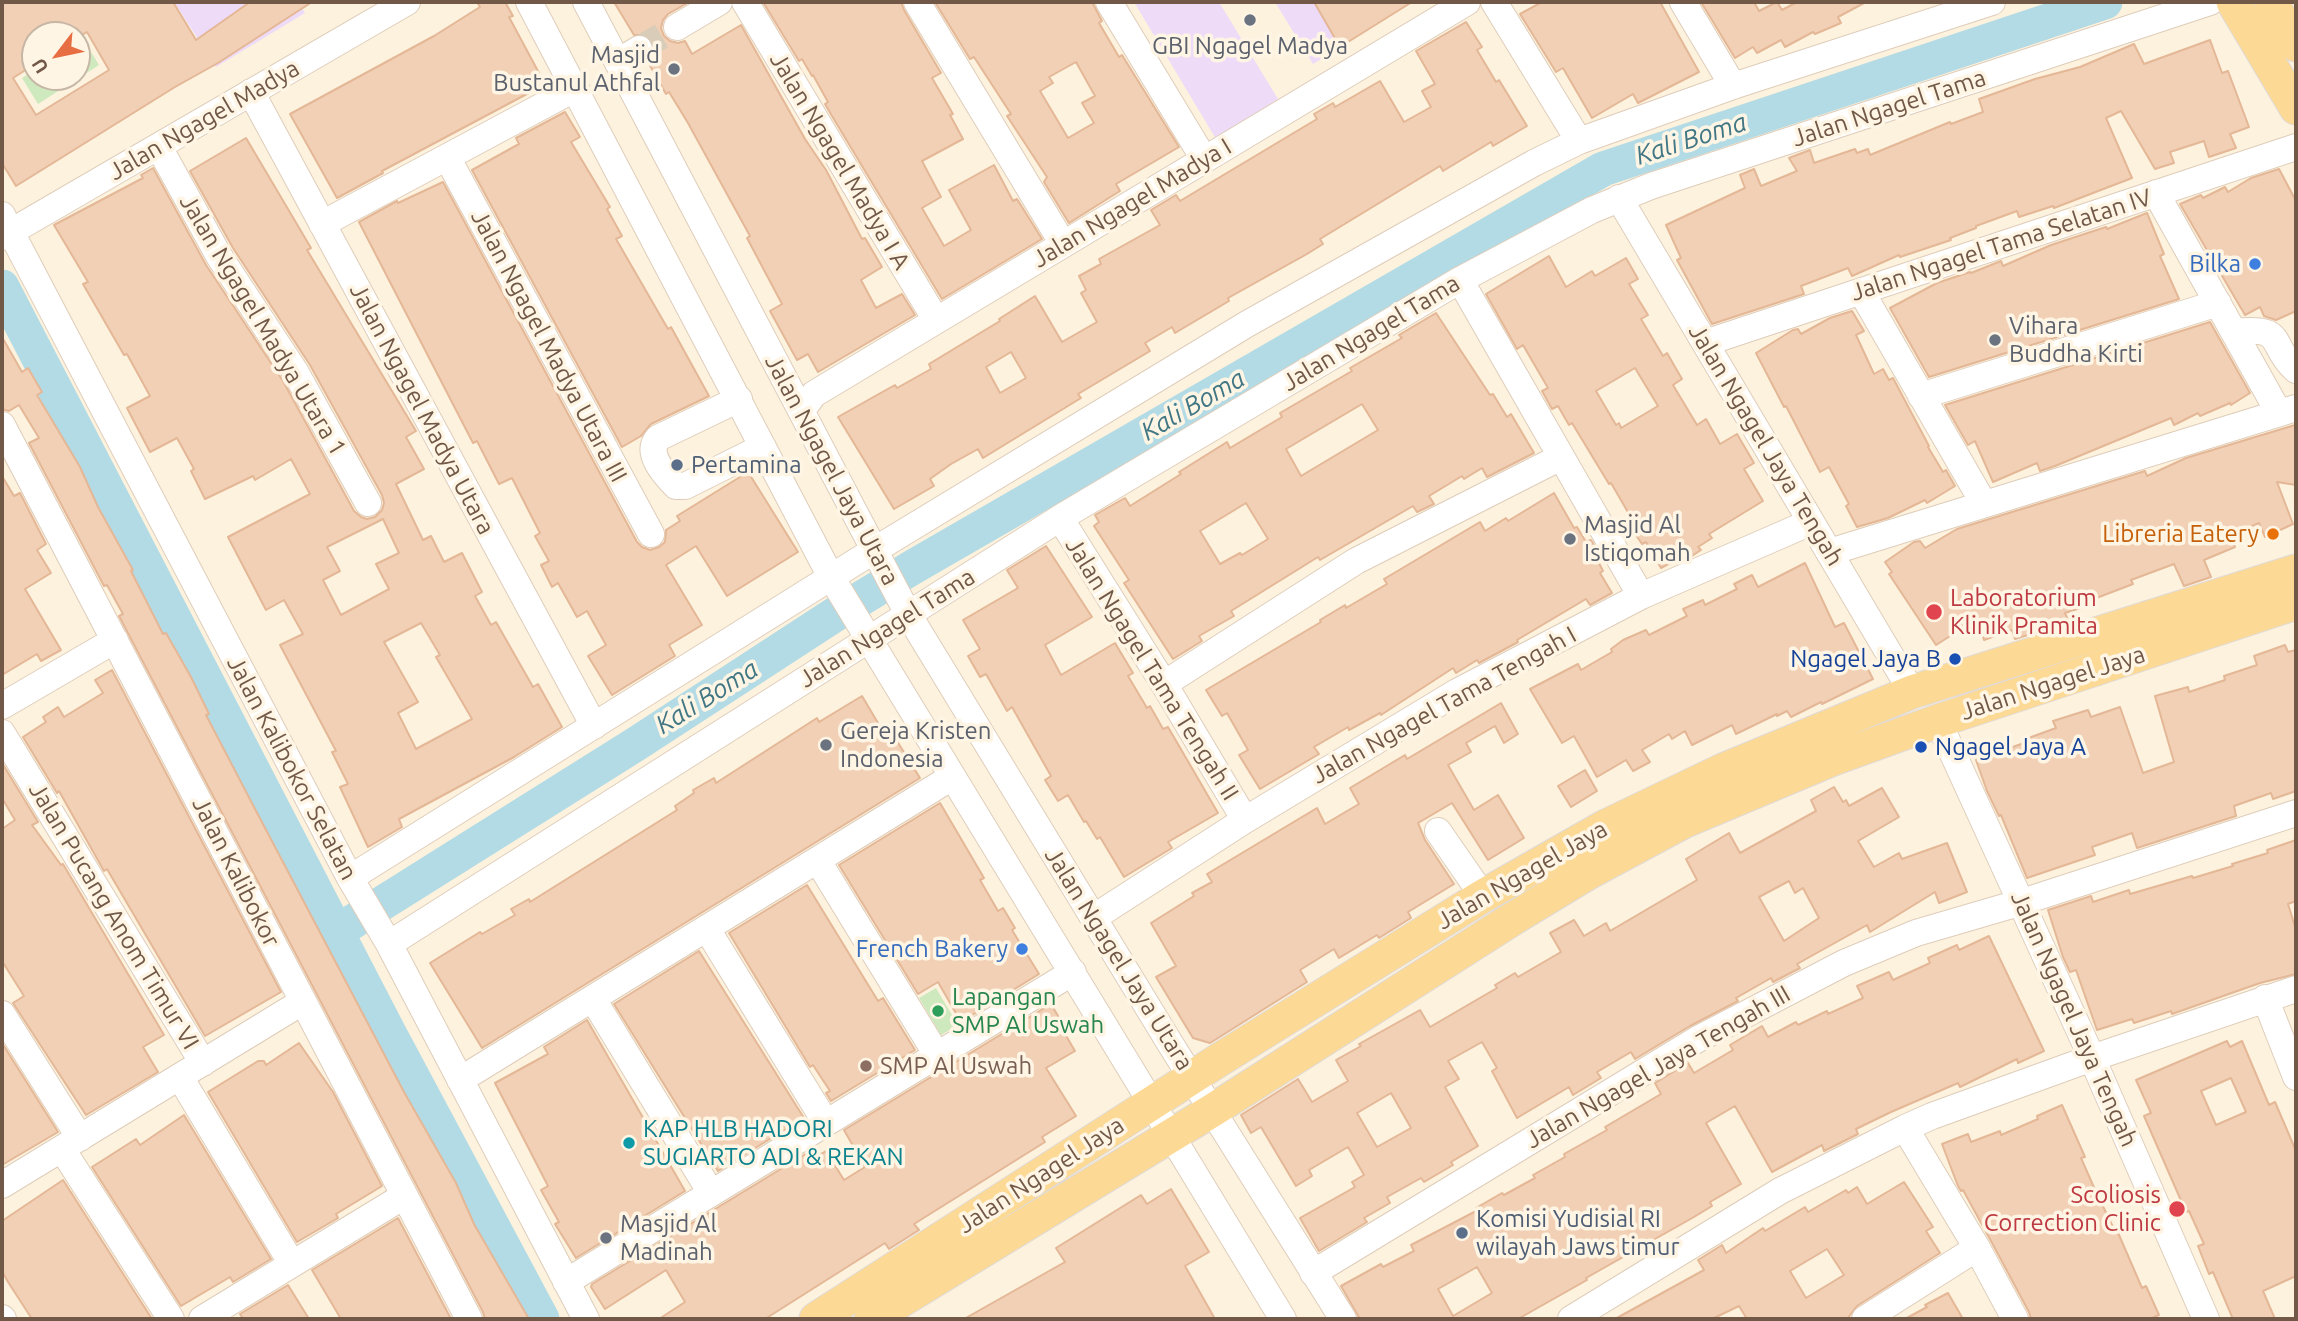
<!DOCTYPE html>
<style>
body{margin:0}
#map{position:relative;width:2298px;height:1321px;overflow:hidden;background:#fcf2de;font-family:Ubuntu,sans-serif}
canvas{display:block}
.frame{position:absolute;inset:0;border:4px solid #715847;pointer-events:none}
.north{position:absolute;left:21px;top:21px;width:70px;height:70px;box-sizing:border-box;background:#fff5e4;border:2px solid #c6b6a5;border-radius:50%;rotate:238deg;font-size:19px;font-weight:700;line-height:28px;text-align:center;color:#715847}
.north::after{content:'';display:block;margin:auto;width:24px;height:32px;background:#e76d42;clip-path:polygon(50% 0,100% 100%,50% 72%,0 100%)}
</style>
<div id="map">
<canvas width="2298" height="1321"></canvas>
<div class="frame"></div>
<div class="north">U</div>
</div>
<script>
const c = document.querySelector('canvas').getContext('2d');
c.lineJoin = 'round';
function paint(path, color) { c.fillStyle = color; c.fill(path, 'evenodd'); }
function stroke(path, color, width, dash) { c.strokeStyle = color; c.lineWidth = width; c.lineCap = dash ? 'butt' : 'round'; c.setLineDash(dash || []); c.stroke(path); }
function drawText(font, color, halo, rows, align = 'center') {
  c.font = font + ' Ubuntu,sans-serif'; c.lineWidth = 7; c.setLineDash([]); c.textBaseline = 'middle'; c.strokeStyle = halo; c.fillStyle = color; for (const [text, x, y, turn = 0] of rows) {
    c.save(); c.translate(x, y); c.rotate((+turn || 0) * Math.PI / 180); c.textAlign = isNaN(turn) ? turn : align; if (halo) c.strokeText(text, 0, 0); c.fillText(text, 0, 0); c.restore();
  }
}
paint(new Path2D(`
 M174 2H298L305 13 216 67Z
 M1134 2H1219L1278 99 1216 139Z
 M1275 2H1412L1313 64Z`), '#eedbf8');
paint(new Path2D(`
 M83 39 99 65 38 104 22 78 35 70V77H77V43Z
 M936 988 958 1025 941 1035 919 998Z`), '#cde9bd');
stroke(new Path2D(`
 M2 287 389 1033 542 1319
 M338 931 636 744 834 615 913 567 1603 169 2105 2`), '#b3dbe5', 35);
const building = new Path2D(`
 M2 2H173L196 40 250 2H312L218 63 175 87 16 186 2 163ZM87 32 109 70 36 115 13 78 35 64V35H82Z
 M477 2H505L513 16 509 17 539 73 534 75 540 87 382 171 383 173 337 198 290 114 434 36 480 7Z
 M614 2H689L668 14 663 20 661 28 664 36 670 41 678 43 685 41 692 54 741 25 805 139 826 170 862 239 865 238 882 267 861 280 876 308 902 294 915 315 818 372 808 354 797 360 770 311 782 304 747 238 750 236 688 123 669 92 666 94 648 62 655 49 653 41 646 35H634Z
 M763 2H901L904 10 941 73 932 78 953 114 950 115 963 139 922 161 941 197 922 208 944 246 971 230 949 190 994 165 1013 201 1017 199 1042 239 942 299 832 116 825 104 828 102 813 75 812 76 802 59 799 61Z
 M935 2H1092L1102 21 1099 23 1119 57 1122 55 1179 147 1116 184 1120 191 1069 223 1044 182 1047 177 1007 116 1011 114 974 57 970 59ZM1076 62 1095 96 1082 103 1094 123 1068 138 1040 91 1053 83 1049 77Z
 M1314 2H1412L1340 47Z
 M1542 2H1660L1699 72 1638 103 1633 94 1592 118 1563 68 1556 72 1520 14Z
 M1701 2H1754L1759 11 1777 2 1782 10 1797 2H1866L1838 17 1841 23 1815 34 1813 32 1785 47 1781 40 1757 53 1753 47 1735 58Z
 M1466 22 1482 47 1477 50 1496 82 1499 80 1527 126 1493 146 1491 142 1443 171 1440 166 1320 239 1323 244 1307 254 1228 298 1229 301 1175 333 1172 327 1145 343 1150 351 1078 394 1081 398 983 458 978 449 951 464 930 479 934 486 894 509 838 417 877 395 895 385 897 388 931 369 929 364 1000 321 999 319 1035 296 1062 342 1097 322 1081 293 1086 290 1079 276 1101 264 1099 259 1160 225 1151 210 1176 195 1180 201 1317 119 1314 114 1333 103 1335 107 1380 81 1404 122 1431 107 1422 91 1435 84 1416 51ZM1011 352 1026 378 1000 393 986 367Z
 M2210 40 2222 73 2228 71 2249 127 2230 134 2236 148 2209 157 2204 141 2170 152 2174 163 2155 169 2121 111 2106 118 2132 178 2054 208 2053 206 2019 217 2017 211 1976 226V228L1950 238 1951 240 1900 257 1899 255 1852 276 1848 268 1801 286 1804 294 1712 324 1677 260 1681 258 1666 225 1745 188 1740 175 1754 169 1761 186 1797 171 1789 158 1810 150 1814 163 1855 149 1857 153 1868 149 1870 155 1950 122 1951 124 1983 112 1979 99 2035 79 2080 67 2134 44 2144 64Z
 M565 112 580 137 571 142 610 207 607 209 622 236 616 239 668 329 671 327 709 396 651 424 641 436 622 447 472 170 519 144 516 138Z
 M246 138 311 248 307 250 416 431 406 437 424 469 396 484 423 540 431 536 444 562 462 553 482 592 475 596 491 625 496 622 533 687 538 684 562 727 514 757 399 819 402 827 368 847 340 787 348 784 332 752 336 751 280 645 303 634 284 600 266 610 228 537 310 494 291 459 255 480 253 476 205 499 191 471 194 469 177 438 150 452 127 408 150 396 127 354 124 355 83 284 88 282 54 225 143 178 141 175 153 168 206 265 283 381 354 511 361 517 367 519 375 517 382 510 384 503 382 495 310 365 233 248 190 171ZM383 519 399 553 376 564 389 589 341 615 323 580 340 571 327 547ZM421 623 440 655 436 657 472 719 416 749 398 713 418 702 384 642Z
 M2279 169 2296 201V311L2276 320 2264 316 2260 307 2245 315 2180 204 2201 195 2203 198 2225 187 2228 192 2251 178Z
 M443 182 637 542 642 547 650 550 659 547 665 542 666 530 680 521 677 516 748 472 798 552 727 596 696 546 666 565 702 625 669 645 675 656 612 695 588 656 606 645 587 611 577 617 558 583 552 587 541 565 549 561 535 536 540 533 512 478 499 484 477 441 473 443 359 222 397 201 398 203Z
 M2147 213 2164 254 2160 256 2179 299 1929 377 1890 308 1937 283 1970 272 1971 273 2001 261 2003 266 2051 245 2106 227 2107 229Z
 M1549 256 1566 287 1592 271 1595 276 1626 258 1638 279 1629 284 1648 315 1641 319 1663 356 1667 353 1682 379 1673 385 1697 425 1706 419 1720 444 1737 434 1754 463 1744 469 1763 501 1709 534 1712 538 1698 547 1701 550 1687 559 1685 555 1661 568 1646 542 1642 544 1632 529 1636 526 1611 483 1609 484 1572 423 1569 425 1558 406 1552 409 1542 391 1548 388 1523 345 1517 349 1486 294ZM1635 368 1658 406 1621 428 1619 423 1616 425 1596 391Z
 M1852 311 1864 331 1856 335 1874 374 1883 369 1889 380 1893 378 1929 446 1928 447 1943 472 1946 470 1955 486 1927 503 1925 500 1888 518 1857 527 1846 506 1849 504 1829 467 1820 472 1786 406 1784 407 1756 353 1793 330 1798 329 1801 334 1830 318Z
 M1436 313 1490 395 1493 394 1507 417 1511 414 1534 453 1487 477 1482 468 1464 479 1462 476 1429 496 1434 504 1417 512 1413 506 1320 560 1318 557 1231 611 1234 616 1199 636 1202 641 1173 659 1124 583 1129 580 1094 526 1099 522 1095 515 1125 498 1130 506 1181 474 1179 472 1227 442 1230 448 1282 417 1280 413 1352 371 1350 368 1402 338 1399 335ZM1362 404 1378 430 1301 476 1286 449ZM1246 503 1268 539 1242 555 1240 553 1220 564 1200 531Z
 M2210 322 2250 393 2231 405 2230 403 2200 416 2198 413 2174 425 2171 418 2055 466 2040 471 2037 463 1993 482 1975 441 1968 445 1945 405Z
 M2 337 22 372 28 368 42 392 37 395 80 467 98 507 133 570 131 571 163 634 166 633 191 677 209 714 206 715 254 807 404 1092 456 1183 474 1224 529 1319H485L483 1312 119 616 123 614 107 585 104 586 29 443 39 438 19 405 9 411 2 409Z
 M2295 425 2296 485 2277 482 2293 524 2265 537 2259 523 2230 536 2235 547 2204 560 2211 577 2184 586 2174 564 2131 580 2133 584 2086 602 2087 606 2065 613 2069 622 2063 624 2015 639 2012 630 1984 640 1977 619 1936 645 1889 574 1892 572 1885 562 1914 542 1920 541 1925 548 1957 529 2145 471 2147 476 2186 458Z
 M2 476 14 496 20 493 46 544 37 550 51 573 25 589 61 650 41 661 37 654 2 675Z
 M1554 493 1574 528 1577 527 1586 542 1591 540 1600 555 1596 557 1603 571 1600 573 1612 593 1590 605 1586 599 1517 640 1518 642 1479 663 1477 660 1456 673 1453 668 1381 715 1380 713 1349 730 1348 727 1314 747 1319 754 1260 789 1239 755 1248 750 1227 713 1222 716 1206 690 1321 622 1320 620 1345 605 1346 608 1387 584 1384 579 1480 522 1485 531 1506 518 1508 521Z
 M1046 546 1092 617 1045 645 1061 675 1115 643 1133 673 1128 676 1147 708 1150 706 1163 729 1168 727 1218 813 1168 842 1172 848 1124 877 1100 837 1097 839 1086 821 1084 822 1068 795 1058 801 1045 780 1051 776 1012 707 1007 711 986 674 980 677 968 656 980 649 963 620 1018 588 1007 570Z
 M1805 563 1835 627 1844 623 1873 679 1822 704 1821 702 1791 717 1787 711 1777 716V714L1736 734 1732 725 1692 745 1685 731 1672 739 1669 734 1642 750 1650 762 1633 771 1626 760 1597 777 1574 736 1562 743 1530 689 1578 664 1581 670 1612 652 1611 649 1623 640 1646 630 1649 635 1687 616 1683 609 1703 600 1705 605 1737 589 1734 584 1752 575 1758 587Z
 M2285 645 2288 652 2296 650V791L2273 799 2271 793 2234 806 2236 816 2137 848 2132 833 2092 847 2095 855 2027 878 2001 815 1999 816 1987 791 1976 760 2024 743 2023 740 2056 728 2053 721 2088 710 2091 717 2120 707 2143 773 2174 762 2155 696 2188 687 2189 692 2225 680 2224 676 2257 665 2254 656Z
 M112 670 281 992 205 1036 107 869 104 871 59 791 57 793 23 737 46 722 43 717 58 707 64 717 103 693 95 680Z
 M862 696 891 745 897 741 920 778 482 1048 430 963 480 932 482 934 515 915 511 909 529 899 530 902 677 810 675 806 694 793 693 790 714 778 716 783 817 718 819 722Z
 M1501 703 1518 734 1504 743 1495 726 1466 743 1471 752 1448 765 1474 810 1498 795 1524 838 1488 860 1452 803 1418 823 1425 840 1454 884 1408 912 1411 918 1379 938 1377 935 1339 958 1334 949 1300 970 1307 982 1210 1043 1193 1038 1156 977 1176 966 1151 923 1194 896 1192 893 1212 882 1207 874 1317 808 1325 824 1359 804 1350 788 1405 755 1407 759Z
 M2 763 38 822 32 825 61 865 63 864 164 1035 143 1047 158 1072 86 1115 13 1003 24 996 2 961V829L15 820 2 798Z
 M1585 770 1597 791 1571 807 1558 786Z
 M1834 787 1843 802 1846 800 1849 806 1882 788 1899 817 1858 841 1874 867 1899 853 1902 859 1947 843 1967 892 1939 903 1935 892 1870 932 1867 925 1797 964 1800 968 1773 982 1771 978 1736 998 1738 1001 1690 1026 1635 1059 1631 1052 1597 1072 1601 1078 1573 1095 1569 1087 1517 1118 1492 1071 1497 1068 1482 1042 1448 1061 1459 1079 1445 1087 1478 1146 1451 1162 1453 1165 1424 1182 1421 1178 1387 1197 1390 1203 1364 1218 1367 1222 1319 1251 1300 1218 1355 1187 1352 1182 1364 1175 1348 1147 1309 1170 1312 1176 1296 1186 1261 1127 1251 1133 1241 1115 1298 1079 1312 1102 1348 1081 1336 1060 1361 1046 1359 1044 1420 1010 1430 1027 1497 988 1495 985 1515 973 1518 977 1561 952 1550 933 1574 920 1584 936 1606 923 1610 931 1697 880 1686 859 1729 833 1740 853 1816 811 1811 800ZM1789 881 1795 893 1803 888 1819 918 1784 941 1759 897ZM1391 1093 1411 1128 1377 1147 1357 1113Z
 M940 803 984 878 980 880 998 911 1003 908 1015 928 1012 930 1039 974 961 1022 938 982 918 994 839 865Z
 M2296 840V901L2288 904 2296 930V974L2260 983 2172 1014 2171 1011 2134 1023 2132 1019 2097 1030 2076 970 2070 972 2063 957 2048 910 2091 896 2093 902 2129 890 2130 894 2192 876 2193 878 2233 866 2232 864 2268 853 2267 850Z
 M807 885 878 1001 883 998 915 1050 831 1101 826 1093 830 1091 813 1065 810 1067 729 933Z
 M1989 936 2044 1051 2018 1063 2017 1059 1960 1087 1958 1083 1891 1112 1856 1129 1858 1134 1824 1151 1822 1145 1772 1172 1735 1106 1706 1123 1741 1184 1710 1202 1712 1206 1694 1217 1586 1278 1587 1280 1518 1319H1360L1341 1286 1381 1264 1383 1267 1414 1251 1411 1245 1478 1210 1476 1208 1502 1193 1504 1195 1535 1178 1533 1175 1565 1157 1564 1154 1607 1130 1605 1127 1661 1094 1655 1083 1688 1063 1694 1073 1733 1050 1730 1045 1762 1026 1768 1037 1796 1022 1798 1025 1827 1011 1828 1014 1863 998 1857 986 1889 972 1893 980 1930 963 1928 958 1957 945 1959 950ZM1477 1267 1492 1293 1453 1316 1438 1289Z
 M699 951 804 1118 718 1171 614 1004Z
 M1051 1004 1061 1021 1058 1022 1075 1051 1046 1068 1076 1116 1042 1137 1045 1142 914 1224 919 1230 889 1249 885 1243 765 1319H659L685 1302 666 1270 605 1309 591 1287 592 1284 812 1150 816 1157 826 1151 844 1180 865 1167 844 1130Z
 M587 1020 685 1191 576 1258 555 1224 559 1222 541 1190 548 1186 495 1083 548 1054 544 1047Z
 M2227 1041 2230 1047 2242 1041 2269 1105 2275 1102 2296 1151V1276L2263 1291 2275 1319H2233L2213 1272 2209 1274 2198 1246 2204 1244 2189 1211 2186 1212 2144 1116 2151 1113 2136 1080ZM2231 1078 2246 1112 2216 1125 2201 1091Z
 M2 1043 58 1132 2 1165Z
 M299 1043 333 1092 382 1186 336 1214 338 1218 297 1242 208 1092 258 1061H264L266 1065Z
 M2062 1105 2085 1157 2081 1158 2096 1192 2114 1229 2116 1228 2142 1288 2146 1286 2159 1315 2150 1319H2031L2029 1312 1991 1241 1963 1190 1961 1191 1958 1186 1942 1144 1968 1134 1971 1142 2000 1131 2001 1135 2038 1119 2037 1116Z
 M184 1115 271 1259 233 1282 230 1277 181 1306 92 1167 136 1139 140 1145Z
 M63 1180 152 1319H32L8 1282 2 1271V1221Z
 M1904 1182 1933 1227 1926 1231 1940 1253 1857 1306 1847 1319H1747L1739 1306 1712 1319H1615L1704 1270 1698 1260 1722 1245 1726 1253 1763 1228 1765 1231 1805 1207 1808 1212 1846 1190 1848 1193 1857 1187 1867 1204ZM1827 1249 1844 1275 1806 1298 1790 1271Z
 M1171 1189 1209 1252 1185 1266 1215 1319H964L1065 1262 1056 1248 1141 1195 1147 1204Z
 M398 1218 451 1319H341L312 1270Z
 M288 1285 309 1319H243L240 1314Z
 M1948 1293 1963 1319H1905L1927 1307 1925 1305Z`);
paint(building, '#f1d0b6');
stroke(building, '#e4b796', 2);
stroke(new Path2D(`
 M639 49 677 27`), '#d9ccb8', 26, [26, 13]);
const minor = new Path2D(`
 M529 2 831 577 1283 1319
 M586 2 908 614 1171 1045 1343 1319
 M745 2 936 320
 M917 2 1063 244
 M1109 2 1204 159
 M1494 2 1579 141
 M1683 2 1733 86
 M677 27 719 2
 M618 62 639 49
 M251 92 594 726
 M159 147 219 256 296 373 368 503
 M447 157 651 534
 M2156 193 2279 413
 M1619 198 1912 692
 M2 215 350 878 389 944 586 1319
 M322 224 576 88
 M2 237 407 2
 M1460 280 1641 596
 M1861 291 1984 504
 M2234 332C2288 326 2267 344 2296 370
 M1705 343 2296 147
 M1921 396 2218 303
 M739 399 658 438C645 453 664 474 676 486H685L763 447
 M802 410 814 394 1467 2
 M2 425 469 1319
 M1060 518 1164 684 1245 820
 M1830 552 2296 408
 M1164 684 1356 561 1561 457
 M2 706 115 640
 M1938 721 2092 1058 2206 1319
 M2 733 203 1063
 M1438 831 1483 896
 M818 861 937 1055
 M350 878 873 551 1247 324 1534 163 1579 141 1733 86 1992 2
 M1093 918 1245 820 1457 692 1641 596 1811 522
 M707 929 826 1123
 M389 944 1060 518 1460 280 1592 210 1651 186 2210 2
 M2265 998 2296 1077
 M593 999 711 1193
 M2 1014 80 1138
 M180 1077 292 1264
 M460 1080 952 777
 M1905 1128 1977 1248 2015 1319
 M62 1149 171 1319
 M2 1185 302 1002
 M1313 1273 1698 1039 1844 963 1916 933 2022 902 2296 813
 M566 1282 1073 972
 M2 1318 3 1319
 M202 1319 404 1196
 M1571 1319 1780 1191 1905 1128 1932 1116 2092 1058 2296 989
 M1865 1319 1977 1248`);
const major = new Path2D(`
 M2233 2 2296 108
 M2271 2 2296 45
 M816 1319 1219 1060 1483 896 1604 827 1723 770 1912 692 2296 571
 M871 1319 1213 1110 1514 918 1590 872 1685 821 1833 759 1938 721 2296 603`);
stroke(minor, '#dfcdba', 28);
stroke(major, '#e0dad7', 35);
stroke(minor, '#fff', 26);
stroke(major, '#fcda95', 33);
for (const [x, y, r, color] of [
 [1250,20,7,"#6b7280"],
 [674,69,7,"#6b7280"],
 [2255,264,7,"#3f7fe0"],
 [1995,340,7,"#6b7280"],
 [677,465,7,"#5c6f8a"],
 [2273,534,7,"#e8710a"],
 [1570,539,7,"#6b7280"],
 [1934,612,9,"#e0444e"],
 [1955,659,7,"#1a4fb4"],
 [826,745,7,"#6b7280"],
 [1921,747,7,"#1a4fb4"],
 [1022,949,7,"#3f7fe0"],
 [938,1011,7,"#2e9e5b"],
 [866,1066,7,"#8d6e63"],
 [629,1143,7,"#0f9aa8"],
 [2177,1209,9,"#e0444e"],
 [1462,1233,7,"#5c6f8a"],
 [606,1238,7,"#6b7280"]
]) { const dot = new Path2D(); dot.arc(x, y, r, 0, 2 * Math.PI); c.fillStyle = color; c.fill(dot); stroke(dot, '#fff5e4', 2.5); }
drawText('24px', '#5b616d', '#fff5e4', [
 ["GBI Ngagel Madya",1250,46,"center"],
 ["Masjid",660,55,"right"],
 ["Bustanul Athfal",660,83,"right"],
 ["Vihara",2009,326],
 ["Buddha Kirti",2009,354],
 ["Masjid Al",1584,525],
 ["Istiqomah",1584,553],
 ["Gereja Kristen",840,731],
 ["Indonesia",840,759],
 ["Masjid Al",620,1224],
 ["Madinah",620,1252]
], 'left');
drawText('24px', '#715847', '#fff5e4', [
 ["Jalan Ngagel Tama",1889,108,-18],
 ["Jalan Ngagel Madya",204,120,-30],
 ["Jalan Ngagel Madya I A",840,161,59],
 ["Jalan Ngagel Madya I",1132,203,-31],
 ["Jalan Ngagel Tama Selatan IV",2001,245,-18],
 ["Jalan Ngagel Madya Utara 1",263,325,59],
 ["Jalan Ngagel Tama",1371,333,-31],
 ["Jalan Ngagel Madya Utara III",549,346,62],
 ["Jalan Ngagel Madya Utara",422,409,62],
 ["Jalan Ngagel Jaya Tengah",1766,445,59],
 ["Jalan Ngagel Jaya Utara",832,470,62],
 ["Jalan Ngagel Tama",887,628,-32],
 ["Jalan Ngagel Tama Tengah II",1152,669,58],
 ["Jalan Ngagel Jaya",2053,683,-18],
 ["Jalan Ngagel Tama Tengah I",1444,705,-29],
 ["Jalan Kalibokor Selatan",292,768,62],
 ["Jalan Kalibokor",236,872,63],
 ["Jalan Ngagel Jaya",1522,875,-30],
 ["Jalan Pucang Anom Timur VI",114,916,59],
 ["Jalan Ngagel Jaya Utara",1119,959,58],
 ["Jalan Ngagel Jaya Tengah",2074,1019,66],
 ["Jalan Ngagel Jaya Tengah III",1658,1067,-30],
 ["Jalan Ngagel Jaya",1041,1175,-33]
]);
drawText('24px', '#366cbe', '#fff5e4', [
 ["Bilka",2241,264],
 ["French Bakery",1008,949]
], 'right');
drawText('24px', '#4e5e75', '#fff5e4', [
 ["Pertamina",691,465],
 ["Komisi Yudisial RI",1476,1219],
 ["wilayah Jaws timur",1476,1247]
], 'left');
drawText('24px', '#c56008', '#fff5e4', [
 ["Libreria Eatery",2259,534]
], 'right');
drawText('24px', '#be3a42', '#fff5e4', [
 ["Laboratorium",1950,598],
 ["Klinik Pramita",1950,626],
 ["Scoliosis",2161,1195,"right"],
 ["Correction Clinic",2161,1223,"right"]
], 'left');
drawText('24px', '#164399', '#fff5e4', [
 ["Ngagel Jaya B",1941,659],
 ["Ngagel Jaya A",1935,747,"left"]
], 'right');
drawText('24px', '#27864d', '#fff5e4', [
 ["Lapangan",952,997],
 ["SMP Al Uswah",952,1025]
], 'left');
drawText('24px', '#785e54', '#fff5e4', [
 ["SMP Al Uswah",880,1066]
], 'left');
drawText('24px', '#0d838f', '#fff5e4', [
 ["KAP HLB HADORI",643,1129],
 ["SUGIARTO ADI & REKAN",643,1157]
], 'left');
drawText('italic 26px', '#417785', '#fff5e4', [
 ["Kali Boma",1691,139,-18],
 ["Kali Boma",1193,405,-30],
 ["Kali Boma",707,697,-32]
]);
</script>
